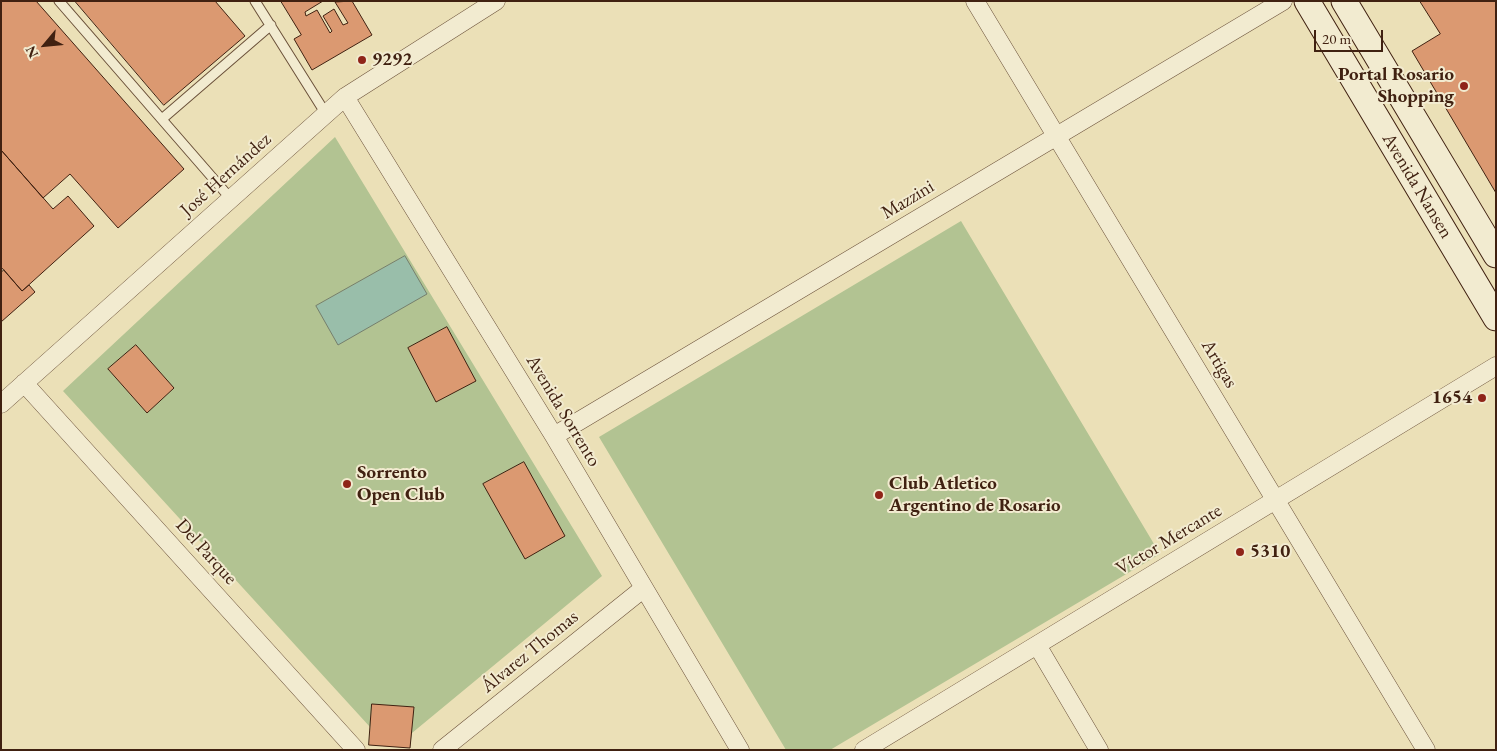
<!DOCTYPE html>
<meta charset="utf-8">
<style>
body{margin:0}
#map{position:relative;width:1497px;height:751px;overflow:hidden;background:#ebe0b7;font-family:"EB Garamond",serif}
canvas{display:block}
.frame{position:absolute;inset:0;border:2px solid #402111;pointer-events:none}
.north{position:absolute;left:20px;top:20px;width:50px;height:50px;-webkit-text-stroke:4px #f2ebd0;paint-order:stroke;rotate:242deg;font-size:14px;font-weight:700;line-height:20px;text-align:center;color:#402111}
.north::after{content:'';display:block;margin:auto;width:18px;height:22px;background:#402111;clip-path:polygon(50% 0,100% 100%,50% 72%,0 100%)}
.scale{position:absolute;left:1314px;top:30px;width:69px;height:22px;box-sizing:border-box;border:2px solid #402111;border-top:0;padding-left:6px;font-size:15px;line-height:18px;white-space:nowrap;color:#402111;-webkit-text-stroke:4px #f2ebd0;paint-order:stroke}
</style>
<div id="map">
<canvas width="1497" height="751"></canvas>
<div class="frame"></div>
<div class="north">N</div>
<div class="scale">20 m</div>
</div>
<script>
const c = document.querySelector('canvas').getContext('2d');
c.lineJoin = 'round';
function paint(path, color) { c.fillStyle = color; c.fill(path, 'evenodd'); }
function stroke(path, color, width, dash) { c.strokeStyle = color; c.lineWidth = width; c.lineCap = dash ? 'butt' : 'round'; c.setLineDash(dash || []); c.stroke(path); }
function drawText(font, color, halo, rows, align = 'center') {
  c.font = font + ' "EB Garamond",serif'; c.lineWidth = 4; c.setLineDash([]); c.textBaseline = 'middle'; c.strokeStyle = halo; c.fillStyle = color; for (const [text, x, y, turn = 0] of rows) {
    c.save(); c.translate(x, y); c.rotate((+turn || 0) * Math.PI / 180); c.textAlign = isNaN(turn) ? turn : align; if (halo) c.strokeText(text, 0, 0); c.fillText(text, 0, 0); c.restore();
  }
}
paint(new Path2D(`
 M335 137 602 576 412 733 410 748 369 745 370 727 63 391Z
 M961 221 1160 554 830 750H786L599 437Z`), '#b2c392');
const water = new Path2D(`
 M405 256 427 294 338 345 316 306Z`);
paint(water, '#99beaa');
stroke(water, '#757f6d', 1);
const building = new Path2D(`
 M1 1H36L184 169 118 228 70 174 43 198 1 150Z
 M75 1H215L245 36 164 105Z
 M281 1H323L305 12 306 16 317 10 330 33 332 31 323 16 334 9 343 25 348 23 335 2 352 1 372 35 312 70 294 39 301 35Z
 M1420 1H1496V193L1412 51 1440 34Z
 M1 150 53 209 68 196 94 226 22 291 1 267Z
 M4 270 22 291 29 285 35 292 1 322V273Z
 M447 327 476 381 436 402 408 348Z
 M136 345 174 388 147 413 108 369Z
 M524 462 565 536 525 559 483 484Z
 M372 704 414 707 410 748 369 745Z`);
paint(building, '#db9971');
stroke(building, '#402111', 1);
const lane = new Path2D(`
 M59 1 231 199
 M255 1 326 114
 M162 119 271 25`);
const street = new Path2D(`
 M975 1 1426 750
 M345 97 554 436 740 750
 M24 383 356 750
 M1 404 345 97 496 1
 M554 436 1283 1
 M1037 645 1099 750
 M442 750 644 588
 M864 750 1496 366`);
const secondary = new Path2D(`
 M1307 1 1496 318
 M1344 1 1496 255`);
stroke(lane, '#6b513a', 11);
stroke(street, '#6b513a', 19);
stroke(secondary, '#402111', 27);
stroke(lane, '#f2ebd0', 9);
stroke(street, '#f2ebd0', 18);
stroke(secondary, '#f2ebd0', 25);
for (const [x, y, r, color] of [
 [362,60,5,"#8f2418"],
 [1464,86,5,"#8f2418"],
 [1482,398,5,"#8f2418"],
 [347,484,5,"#8f2418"],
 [879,495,5,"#8f2418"],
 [1240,552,5,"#8f2418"]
]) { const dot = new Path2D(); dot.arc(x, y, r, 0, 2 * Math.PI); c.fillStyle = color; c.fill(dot); stroke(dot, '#f2ebd0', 2); }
drawText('bold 19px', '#402111', '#f2ebd0', [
 ["9292",372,60],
 ["Portal Rosario",1454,75,"right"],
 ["Shopping",1454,97,"right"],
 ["1654",1472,398,"right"],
 ["Sorrento",357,473],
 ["Open Club",357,495],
 ["Club Atletico",889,484],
 ["Argentino de Rosario",889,506],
 ["5310",1250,552]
], 'left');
drawText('19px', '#402111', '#f2ebd0', [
 ["José Hernández",226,175,-42],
 ["Avenida Nansen",1417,186,59],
 ["Mazzini",908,200,-31],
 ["Artigas",1219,364,59],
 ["Avenida Sorrento",563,411,59],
 ["Víctor Mercante",1169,540,-31],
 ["Del Parque",206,552,48],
 ["Álvarez Thomas",530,652,-39]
]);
</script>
